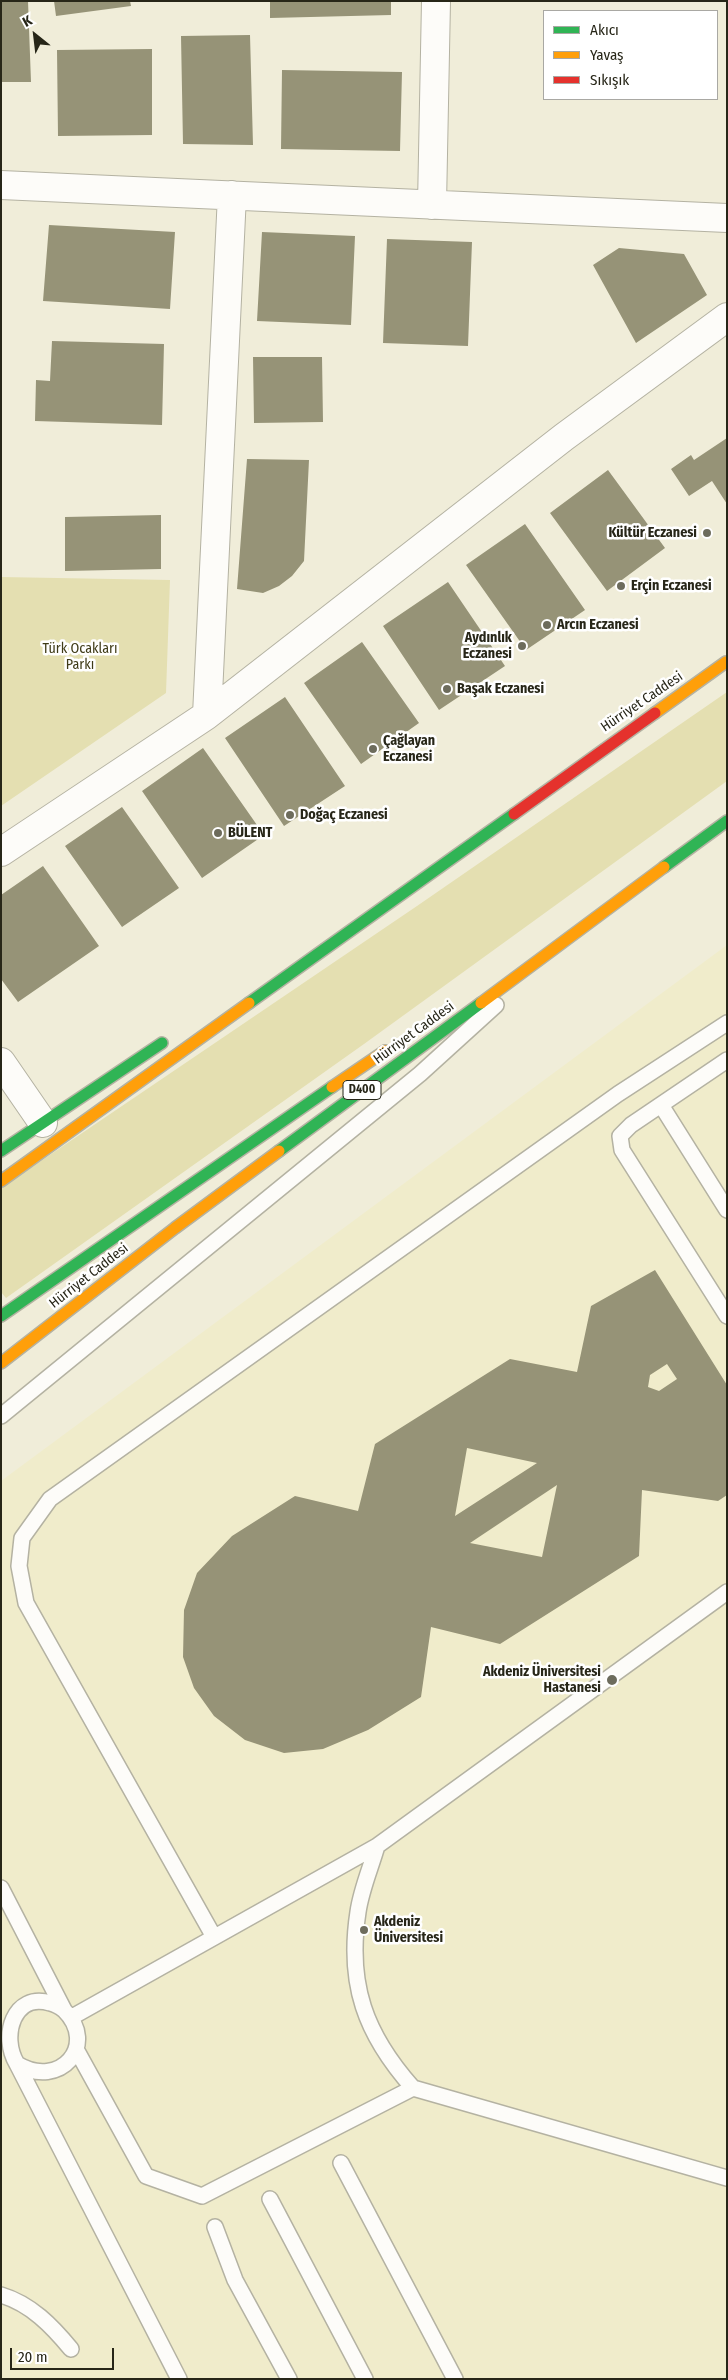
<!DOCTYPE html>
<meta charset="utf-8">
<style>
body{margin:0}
#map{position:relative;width:728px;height:2380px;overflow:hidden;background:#f0edd9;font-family:"Fira Sans Condensed",sans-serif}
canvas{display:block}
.frame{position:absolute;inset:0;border:2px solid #272618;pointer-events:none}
.legend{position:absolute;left:543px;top:10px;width:175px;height:90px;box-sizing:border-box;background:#fff;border:1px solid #a9a8a3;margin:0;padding:6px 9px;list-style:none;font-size:15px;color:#272618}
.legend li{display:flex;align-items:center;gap:10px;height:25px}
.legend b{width:25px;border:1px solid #a9a8a3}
.north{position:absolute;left:10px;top:10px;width:50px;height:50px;-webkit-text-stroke:4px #fff;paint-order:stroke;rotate:331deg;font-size:14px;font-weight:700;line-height:20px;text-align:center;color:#272618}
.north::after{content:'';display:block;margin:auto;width:18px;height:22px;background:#272618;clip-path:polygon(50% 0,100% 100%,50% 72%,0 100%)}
.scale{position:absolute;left:10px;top:2348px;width:104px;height:22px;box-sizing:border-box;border:2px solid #272618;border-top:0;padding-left:6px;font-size:15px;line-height:18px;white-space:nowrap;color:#272618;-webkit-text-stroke:4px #fff;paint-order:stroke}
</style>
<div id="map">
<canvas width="728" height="2380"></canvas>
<div class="frame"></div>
<ul class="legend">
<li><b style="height:6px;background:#30b455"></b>Akıcı</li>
<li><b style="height:6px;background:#ff9f0a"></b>Yavaş</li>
<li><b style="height:6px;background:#e5322d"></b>Sıkışık</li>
</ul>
<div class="north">K</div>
<div class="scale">20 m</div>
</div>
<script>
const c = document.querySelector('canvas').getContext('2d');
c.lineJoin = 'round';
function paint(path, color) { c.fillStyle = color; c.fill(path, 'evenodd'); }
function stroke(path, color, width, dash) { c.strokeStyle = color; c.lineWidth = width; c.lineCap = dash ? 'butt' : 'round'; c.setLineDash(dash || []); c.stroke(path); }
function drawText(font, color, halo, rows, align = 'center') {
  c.font = font + ' "Fira Sans Condensed",sans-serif'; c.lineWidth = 5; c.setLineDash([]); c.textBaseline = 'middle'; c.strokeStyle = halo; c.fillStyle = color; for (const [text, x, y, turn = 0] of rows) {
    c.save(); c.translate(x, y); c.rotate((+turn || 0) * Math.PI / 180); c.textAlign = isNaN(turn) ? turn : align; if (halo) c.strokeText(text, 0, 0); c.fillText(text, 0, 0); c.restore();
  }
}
paint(new Path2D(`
 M727 945V2379H1V1481Z`), '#f0eccb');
paint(new Path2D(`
 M1 577 170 580 166 693 1 806Z
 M727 692V781L364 1044 6 1298 1 1292V1188L417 906Z`), '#e4dfb1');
paint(new Path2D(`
 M1 1H28L31 82H1Z
 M54 1H130L131 6 56 16Z
 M270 1H391V15L270 18Z
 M250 35 253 145 183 144 181 36Z
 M152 49V135L58 136 57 50Z
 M282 70 402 72 400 151 281 149Z
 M49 225 175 232 170 309 43 301Z
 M262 232 355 236 351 325 257 321Z
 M387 239 472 242 468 346 383 343Z
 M619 248 684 254 707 295 636 343 593 265Z
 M52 341 164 344 162 425 35 421 36 380 50 381Z
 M253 357H322L323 422 254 423Z
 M727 438V504L712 481 689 496 671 469 691 455 694 460Z
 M247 459 309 460 304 561 292 576 279 586 263 593 237 589Z
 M608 470 665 548 607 591 550 513Z
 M161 515V569L65 571V517Z
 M525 524 585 610 526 650 466 565Z
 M448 582 505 666 439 710 383 626Z
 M362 642 419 723 361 764 304 683Z
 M285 697 345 786 284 826 225 738Z
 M203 748 264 835 202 878 142 791Z
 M122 807 179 888 122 927 65 846Z
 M43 866 99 946 18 1002 1 979V895Z
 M655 1270 727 1385V1495L718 1501 642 1490 639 1556 500 1644 431 1627 421 1697 368 1730 323 1749 284 1753 245 1740 214 1716 194 1688 183 1657 184 1610 197 1573 232 1536 295 1496 358 1511 375 1444 510 1359 577 1372 591 1306ZM667 1364 677 1379 659 1391 648 1387 650 1375ZM467 1448 537 1463 455 1516ZM557 1485 542 1557 470 1543Z`), '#969377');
const lane = new Path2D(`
 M727 1060 631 1125 620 1136 622 1150 727 1316
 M661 1105 727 1210
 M1 1416 420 1074 496 1005
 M377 1846C371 1867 361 1890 358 1912 347 1984 365 2034 413 2088
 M1 1888 64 2010C99 2045 60 2090 17 2064
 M214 1937 26 1603 19 1566 22 1538 50 1499 618 1094 727 1023
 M64 2010C60 2007 55 2004 50 2003 14 1992 0 2036 17 2064L179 2379
 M72 2017 377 1846 727 1592
 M76 2049 146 2176 202 2196 413 2088 727 2178
 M341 2163 455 2379
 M270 2199 365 2379
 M215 2227 235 2280 289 2379
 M1 2295C31 2304 52 2326 71 2349`);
const street = new Path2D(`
 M1 185 727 218
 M432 205 436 1
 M207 715 232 195
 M1 852 207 715 564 437 727 317
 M1 1062 43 1123`);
const fast = new Path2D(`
 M664 867 727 821
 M249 1003 514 814
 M1 1151 162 1043
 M279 1151 481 1003
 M1 1316 332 1087`);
const slow = new Path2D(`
 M655 713 726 662
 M481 1003 664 867
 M332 1087 385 1051
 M1 1181 249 1003
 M1 1363 175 1228 279 1151`);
const jam = new Path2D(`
 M514 814 655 713`);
stroke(lane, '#b4b2a2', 18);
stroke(street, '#b4b2a2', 30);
stroke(fast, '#b4b2a2', 14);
stroke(slow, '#b4b2a2', 14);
stroke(jam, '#b4b2a2', 14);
stroke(lane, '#fdfcf9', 15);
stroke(street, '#fdfcf9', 28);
stroke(fast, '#30b455', 11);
stroke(slow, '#ff9f0a', 11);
stroke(jam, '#e5322d', 11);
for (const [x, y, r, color] of [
 [707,533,5,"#6d6c5c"],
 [621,586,5,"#6d6c5c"],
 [547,625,5,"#6d6c5c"],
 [522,646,5,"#6d6c5c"],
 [447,689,5,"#6d6c5c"],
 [373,749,5,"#6d6c5c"],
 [290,815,5,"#6d6c5c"],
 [218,833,5,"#6d6c5c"],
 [612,1680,6,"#6d6c5c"],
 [364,1930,5,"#6d6c5c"]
]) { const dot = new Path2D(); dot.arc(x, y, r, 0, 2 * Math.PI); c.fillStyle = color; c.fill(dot); stroke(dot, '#fff', 2); }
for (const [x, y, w] of [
 [362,1090,38]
]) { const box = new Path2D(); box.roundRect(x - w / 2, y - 9.5, w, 19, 4); c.fillStyle = '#fff'; c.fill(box); stroke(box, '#272618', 1); }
drawText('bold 12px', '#272618', null, [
 ["D400",362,1090]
]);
drawText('bold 14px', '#272618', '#fff', [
 ["Kültür Eczanesi",697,533,"right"],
 ["Erçin Eczanesi",631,586],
 ["Arcın Eczanesi",557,625],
 ["Aydınlık",512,638,"right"],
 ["Eczanesi",512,654,"right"],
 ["Başak Eczanesi",457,689],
 ["Çağlayan",383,741],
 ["Eczanesi",383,757],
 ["Doğaç Eczanesi",300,815],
 ["BÜLENT",228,833],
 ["Akdeniz Üniversitesi",601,1672,"right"],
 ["Hastanesi",601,1688,"right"],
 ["Akdeniz",374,1922],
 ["Üniversitesi",374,1938]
], 'left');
drawText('14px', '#3f3b17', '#fff', [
 ["Türk Ocakları",80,649],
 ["Parkı",80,665]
]);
drawText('14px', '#272618', '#fff', [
 ["Hürriyet Caddesi",642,702,-34],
 ["Hürriyet Caddesi",414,1033,-36],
 ["Hürriyet Caddesi",89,1276,-38]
]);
</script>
